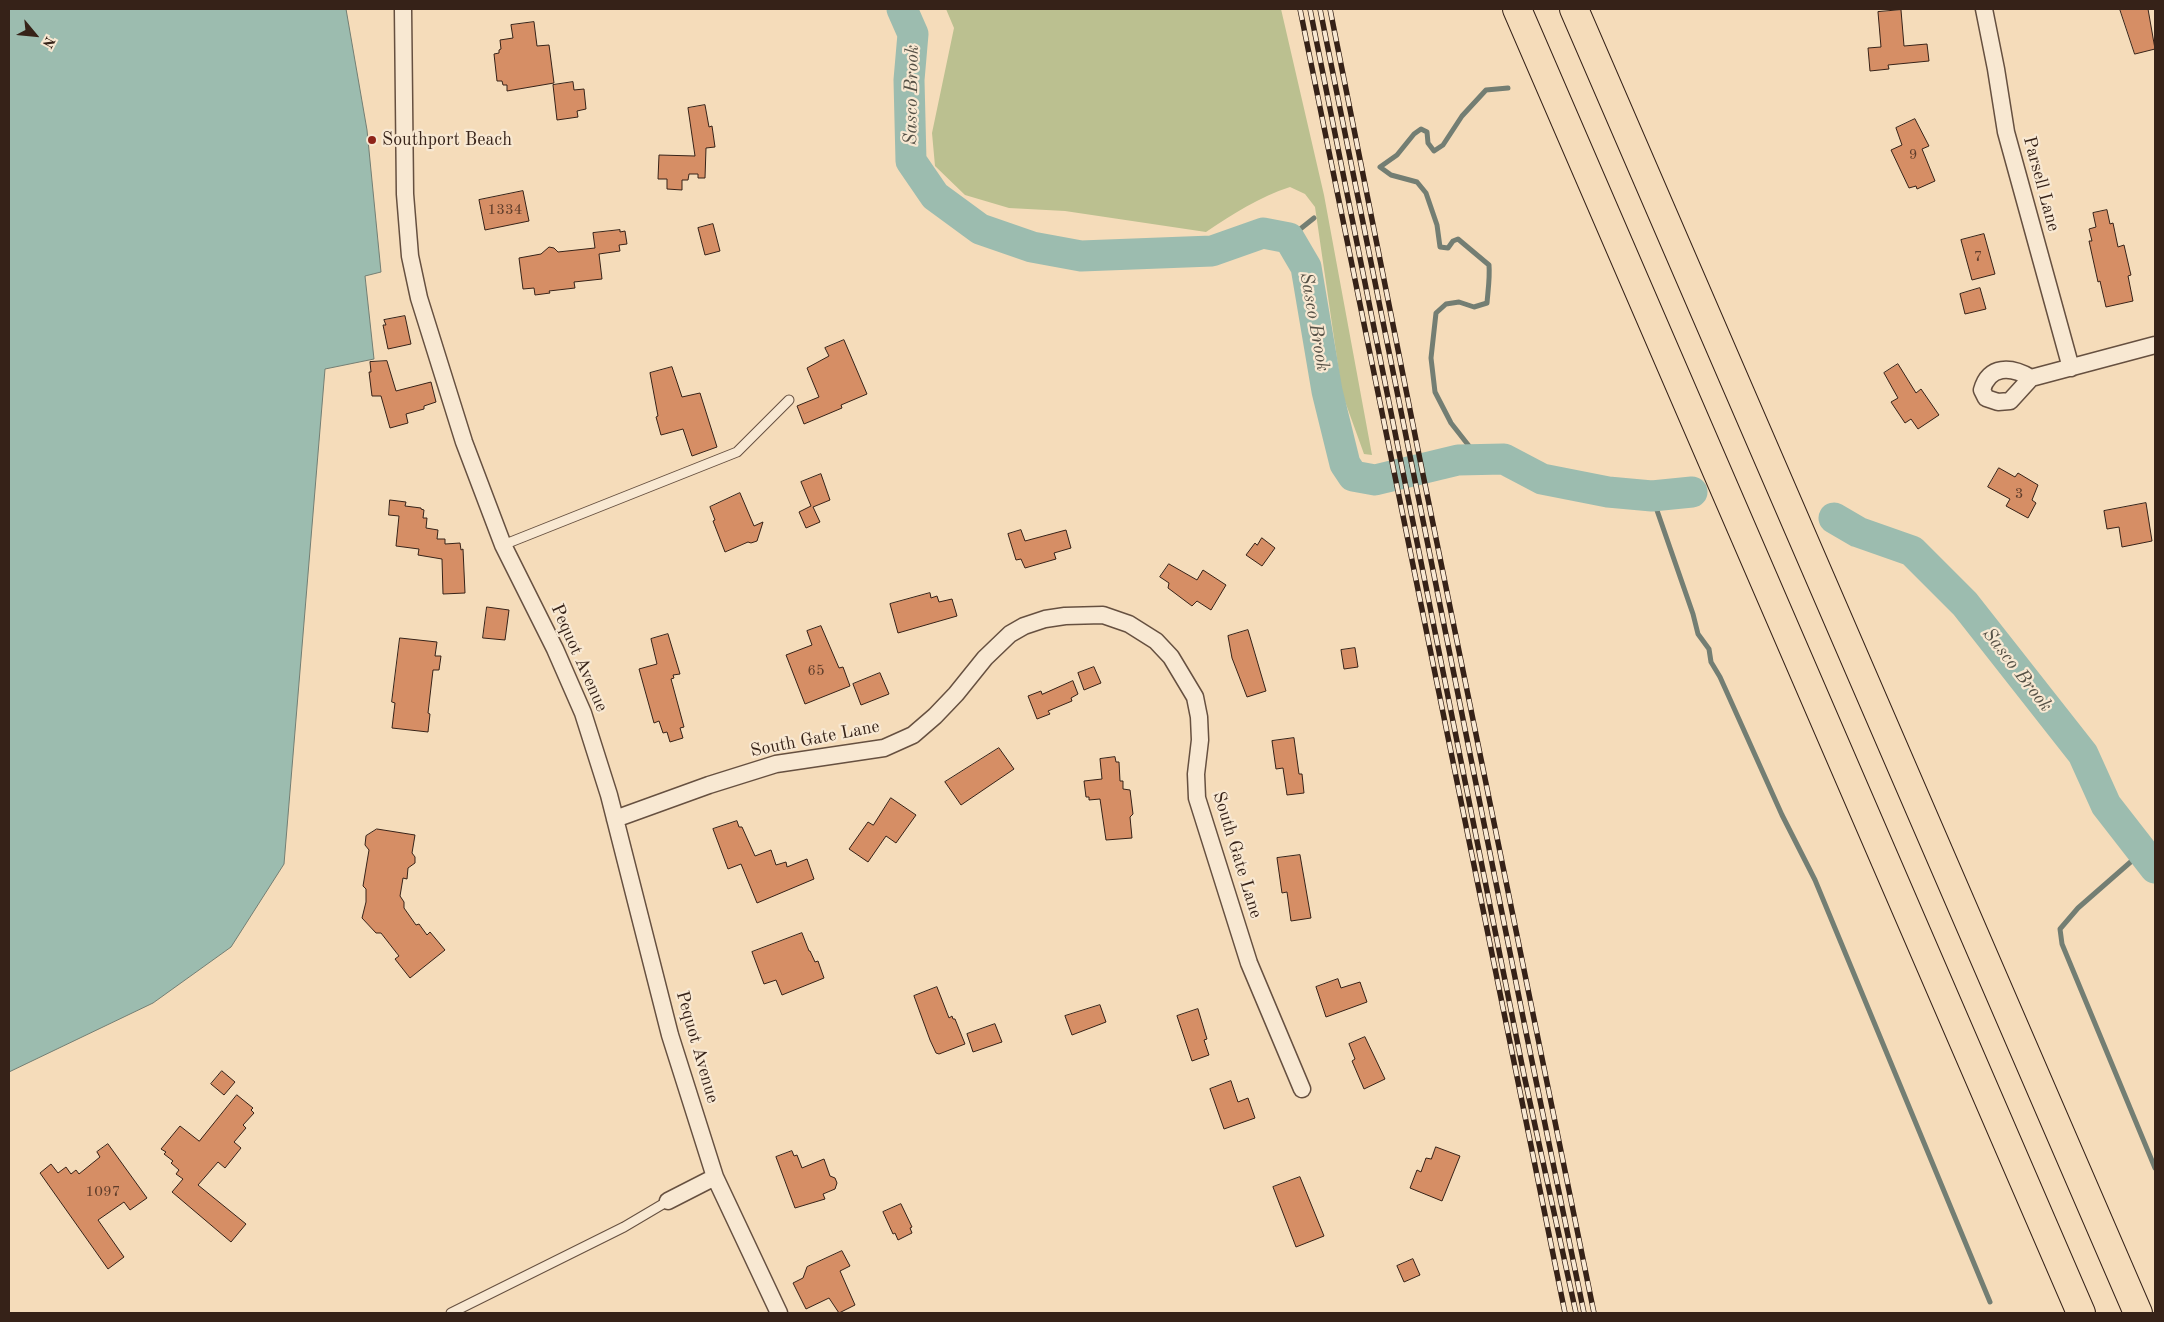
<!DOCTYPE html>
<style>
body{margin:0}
#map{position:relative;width:2164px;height:1322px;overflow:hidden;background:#f5dcba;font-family:"Old Standard TT",serif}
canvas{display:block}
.frame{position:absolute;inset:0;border:10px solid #362218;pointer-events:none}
.north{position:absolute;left:10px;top:10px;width:50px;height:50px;-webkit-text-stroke:4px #f8e8d2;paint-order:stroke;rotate:118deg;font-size:14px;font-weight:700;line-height:20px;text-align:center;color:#362218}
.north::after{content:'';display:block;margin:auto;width:18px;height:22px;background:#362218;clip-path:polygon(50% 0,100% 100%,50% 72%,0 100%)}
</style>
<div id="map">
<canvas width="2164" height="1322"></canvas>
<div class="frame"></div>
<div class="north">N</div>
</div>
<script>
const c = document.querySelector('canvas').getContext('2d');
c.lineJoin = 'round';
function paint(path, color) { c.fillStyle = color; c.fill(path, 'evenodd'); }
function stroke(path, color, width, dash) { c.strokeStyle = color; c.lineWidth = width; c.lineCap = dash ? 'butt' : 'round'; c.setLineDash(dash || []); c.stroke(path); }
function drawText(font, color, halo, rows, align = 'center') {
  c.font = font + ' "Old Standard TT",serif'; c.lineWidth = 4.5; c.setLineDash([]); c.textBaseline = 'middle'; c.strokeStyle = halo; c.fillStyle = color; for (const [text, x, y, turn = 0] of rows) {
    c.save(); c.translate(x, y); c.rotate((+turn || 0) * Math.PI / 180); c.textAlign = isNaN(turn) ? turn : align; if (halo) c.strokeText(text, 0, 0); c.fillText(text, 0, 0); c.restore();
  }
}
paint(new Path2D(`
 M946 9H1281L1324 195 1372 455 1364 454 1342 393 1315 207 1305 194 1290 187C1259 197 1233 214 1206 232L1065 211 1009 208 965 195 935 166 932 133 954 28Z`), '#bbc090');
const water = new Path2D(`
 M9 9H346L367 130 381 272 365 276 374 359 325 369 284 864 231 947 153 1003 9 1072Z`);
paint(water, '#9cbcaf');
stroke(water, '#737e73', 1);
stroke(new Path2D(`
 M1289 238 1314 218
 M1480 460 1451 423 1435 392 1431 358 1436 313 1446 304 1459 302 1474 307 1487 303C1488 290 1490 278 1489 265L1458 239 1453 241 1448 248 1440 247 1437 225 1426 193 1417 182 1391 175 1380 167 1397 155 1414 134 1421 129 1427 132 1428 143 1434 151 1443 145 1462 116 1486 90 1508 88
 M1652 496 1693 614 1698 634 1709 649 1711 662 1720 677 1782 815 1815 880 1990 1302
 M2142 852 2078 908 2060 929 2062 944 2155 1168`), '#737e73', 5);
stroke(new Path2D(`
 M902 9 913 34 909 80 911 161 935 196 980 229 1032 247 1081 256 1212 251 1263 233 1289 238 1306 267 1327 391 1345 464 1353 476 1375 480 1458 460 1504 459 1542 479 1608 492 1652 496 1692 492
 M1834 518 1858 532 1912 551 1965 604 2083 754 2106 805 2155 868`), '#9cbcaf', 31);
const building = new Path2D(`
 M2120 9H2148L2155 49 2135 54Z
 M1901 10 1904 46 1927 44 1929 61 1888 65 1889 69 1870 71 1868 48 1881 47 1878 12Z
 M534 22 537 46 549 45 554 83 507 91V85H503L502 81H497L494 54 499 53V50L501 49 500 40 513 38 511 25Z
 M573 82 574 90 584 89 586 109 577 111 578 117 557 120 553 85Z
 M705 105 709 127 712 126 715 147 706 148 705 178H698V174H689L688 180H682V190L667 189V179H658L659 155 695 156 688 108Z
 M1915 119 1929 146 1922 149 1935 181 1917 189 1916 186 1909 188 1891 150 1902 145 1896 128Z
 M523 191 529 221 485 230 479 200Z
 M2107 210 2110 224 2113 223 2118 247 2124 245 2130 271 2131 275 2128 276 2133 301 2106 307 2100 281 2098 282 2089 241H2092L2089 229 2096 227 2093 213Z
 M713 224 720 251 705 255 698 228Z
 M620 230V232L625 231 627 244 619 245 620 251 599 254 602 279 574 282 575 288 549 291 550 293 535 295 534 288 523 289 519 258 541 254 549 247 554 248 558 252 595 248 593 233Z
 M1984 234 1995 274 1972 280 1961 240Z
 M1980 288 1986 309 1965 314 1960 294Z
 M405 316 411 344 388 349 383 325H386L384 320Z
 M844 340 867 394 841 405 842 408 804 424 797 406 819 397 807 368 829 356 825 348Z
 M387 361 396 391 431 382 436 402 424 406V409L406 414 408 423 390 428 381 396H372L369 372H371L370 362Z
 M1898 364 1916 393 1921 389 1939 415 1918 429 1911 419 1905 423 1891 402 1898 398 1884 373Z
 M672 367 682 397 700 393 717 447 692 456 683 429 661 435 656 417 658 416 650 373Z
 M1999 468 2015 477 2018 473 2038 485 2032 500 2036 503 2028 518 2006 506 2010 499 1988 487Z
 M821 474 830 500 813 507 820 522 806 528 799 512 811 506 801 482Z
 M740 493 754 526 763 522 757 541 751 543 748 542 725 552 713 521 715 520 710 507Z
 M390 500 406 502 405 506 421 508V509L424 510 423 518H427L426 528 438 530 437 539H445V544L460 543 461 550 463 549 465 593 443 594 442 559 418 555 419 549 396 546 399 516 389 515Z
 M2146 503 2152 541 2122 547 2119 527 2107 529 2104 511Z
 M1021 530 1025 541 1066 530 1071 548 1054 553 1056 559 1025 568 1021 559 1016 560 1008 534Z
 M1262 538 1275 548 1262 566 1246 555 1255 543 1257 545Z
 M1169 564 1197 580 1203 570 1226 585 1211 610 1197 601 1192 606 1168 588 1169 583 1160 577Z
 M930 593 931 598 937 596 939 602 952 599 957 616 898 633 890 604Z
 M487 607 509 610 505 640 483 638Z
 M821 626 839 668 843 667 850 686 805 704 786 655 812 645 807 631Z
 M1248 630 1266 691 1247 697 1232 658 1228 636Z
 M668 634 680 674 673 675 674 678 671 679 684 727 680 728 683 738 670 742 667 732 663 733 659 721 654 723 639 669 657 664 651 639Z
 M400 638 437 642 435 656H441L439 670H433L428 713 430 714 428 732 392 728 395 703 392 702Z
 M1355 648 1358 667 1344 669 1341 650Z
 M1094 667 1101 683 1084 690 1078 673Z
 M880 673 889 694 861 705 853 684Z
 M1073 681 1078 694 1071 698 1072 701 1048 711 1050 714 1037 719 1028 696 1041 691 1042 694Z
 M1294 738 1299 774H1302L1304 793 1287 795 1283 768 1276 769 1272 741Z
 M999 748 1014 769 961 805 945 782Z
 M1115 757 1116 762H1119L1120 781H1123V789L1130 790 1133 814 1130 817 1132 838 1106 840 1100 799 1089 800V797H1086L1084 781 1102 779 1100 759Z
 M891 798 916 815 896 843 886 836 868 862 849 849 868 822 873 825Z
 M737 821 739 827H742L755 856 771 850 776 865 786 862 787 867 807 859 814 879 757 903 741 864 728 869 713 829Z
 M377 829 415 835 412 853 415 857V863L408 868 407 879 403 878 400 896 404 902V908L416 925 419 924 427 935 430 932 445 950 410 978 395 959 399 956 381 933H376L362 918 366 902V889L363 886 369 850 365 845 366 836Z
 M1300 855 1311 918 1291 921 1287 892 1282 893 1277 858Z
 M802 933 809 951H810L815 962 818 961 824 978 782 995 776 980 764 984 752 952Z
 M1338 979 1341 988 1360 982 1367 1002 1326 1017 1316 987Z
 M937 987 949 1018 952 1016 953 1019H955L965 1044 939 1054 936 1053 930 1040 914 996Z
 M1100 1005 1106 1022 1072 1035 1065 1016Z
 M1198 1009 1207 1039 1204 1040 1209 1055 1192 1061 1177 1016Z
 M995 1024 1002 1042 973 1052 967 1034Z
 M1365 1037 1385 1079 1364 1089 1352 1061 1355 1059 1349 1044Z
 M222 1071 235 1082 224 1095 211 1084Z
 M1231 1081 1238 1102 1248 1098 1255 1118 1224 1129 1210 1089Z
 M237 1095 253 1108 251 1110 254 1113 243 1125 246 1128 234 1142 241 1148 225 1168 218 1162 198 1185 246 1224 231 1242 172 1192 183 1179 176 1174 179 1170 171 1163 173 1161 164 1154 166 1152 161 1149 180 1126 199 1141Z
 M108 1144 147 1198 130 1210 124 1202 98 1220 124 1257 108 1269 40 1173 51 1164 58 1173 66 1167 71 1174 76 1170 79 1174 100 1157 97 1152Z
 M1436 1147 1460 1156 1442 1201 1410 1188 1417 1170 1421 1172 1426 1158 1431 1159Z
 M792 1151 794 1156 797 1155 802 1168 824 1159 830 1176 835 1178 837 1183 835 1189 823 1194 825 1199 795 1208 776 1157Z
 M1300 1177 1324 1236 1296 1247 1273 1187Z
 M901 1204 912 1227 910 1228 912 1233 898 1240 895 1233 893 1234 883 1212Z
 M842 1251 850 1266 840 1271 855 1305 839 1313 829 1298 806 1309 793 1283 803 1278 807 1267Z
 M1413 1259 1420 1275 1404 1282 1397 1266Z`);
paint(building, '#d68e65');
stroke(building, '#362218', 1);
const service = new Path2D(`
 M503 545 737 452 789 400
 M451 1313 624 1227 668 1201`);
const minor = new Path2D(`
 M403 9 405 194 410 256 419 298 464 442 503 545 555 649 583 713 609 795 670 1035 715 1177 779 1313
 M1984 9 1996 69 2006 132 2071 368
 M2031 378C2011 366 1989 365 1982 390L1986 398 1998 402 2010 401 2031 378 2155 345
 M615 819 709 785 776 764 884 748 913 735 935 716 956 694 985 658 1010 634 1024 626 1045 619 1065 616 1103 615 1129 624 1156 641 1171 657 1195 697 1199 717 1200 740 1196 774 1197 798 1249 963 1302 1089
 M668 1201 715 1177`);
const motorway = new Path2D(`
 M1517 9 2081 1313
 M1574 9 2138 1313`);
stroke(service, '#665040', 11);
stroke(minor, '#665040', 19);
stroke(motorway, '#362218', 30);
stroke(service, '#f8e8d2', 9);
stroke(minor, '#f8e8d2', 16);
stroke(motorway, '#f5dcba', 28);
const rail = new Path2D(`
 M1300 9 1565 1313
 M1310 9 1524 1075 1576 1313
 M1320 9 1527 1037 1584 1313
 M1330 9 1418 450 1594 1313`);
stroke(rail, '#362218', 5.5);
stroke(rail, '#f8e8d2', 4, [11]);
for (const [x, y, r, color] of [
 [372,140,5,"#8f2418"]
]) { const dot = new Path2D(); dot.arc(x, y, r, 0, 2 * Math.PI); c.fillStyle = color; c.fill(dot); stroke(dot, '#f8e8d2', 2); }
drawText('15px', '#5e3d2b', null, [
 ["9",1913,155],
 ["1334",505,210],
 ["7",1978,257],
 ["3",2019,494],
 ["65",816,671],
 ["1097",103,1192]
]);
drawText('18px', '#362218', '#f8e8d2', [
 ["Southport Beach",382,140]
], 'left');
drawText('18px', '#362218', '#f8e8d2', [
 ["Parsell Lane",2041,184,75],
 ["Pequot Avenue",579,658,66],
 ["South Gate Lane",815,739,-11],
 ["South Gate Lane",1237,855,73],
 ["Pequot Avenue",697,1047,74]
]);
drawText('italic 19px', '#555045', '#f8e8d2', [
 ["Sasco Brook",912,95,-89],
 ["Sasco Brook",1314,322,80],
 ["Sasco Brook",2017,670,52]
]);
</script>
